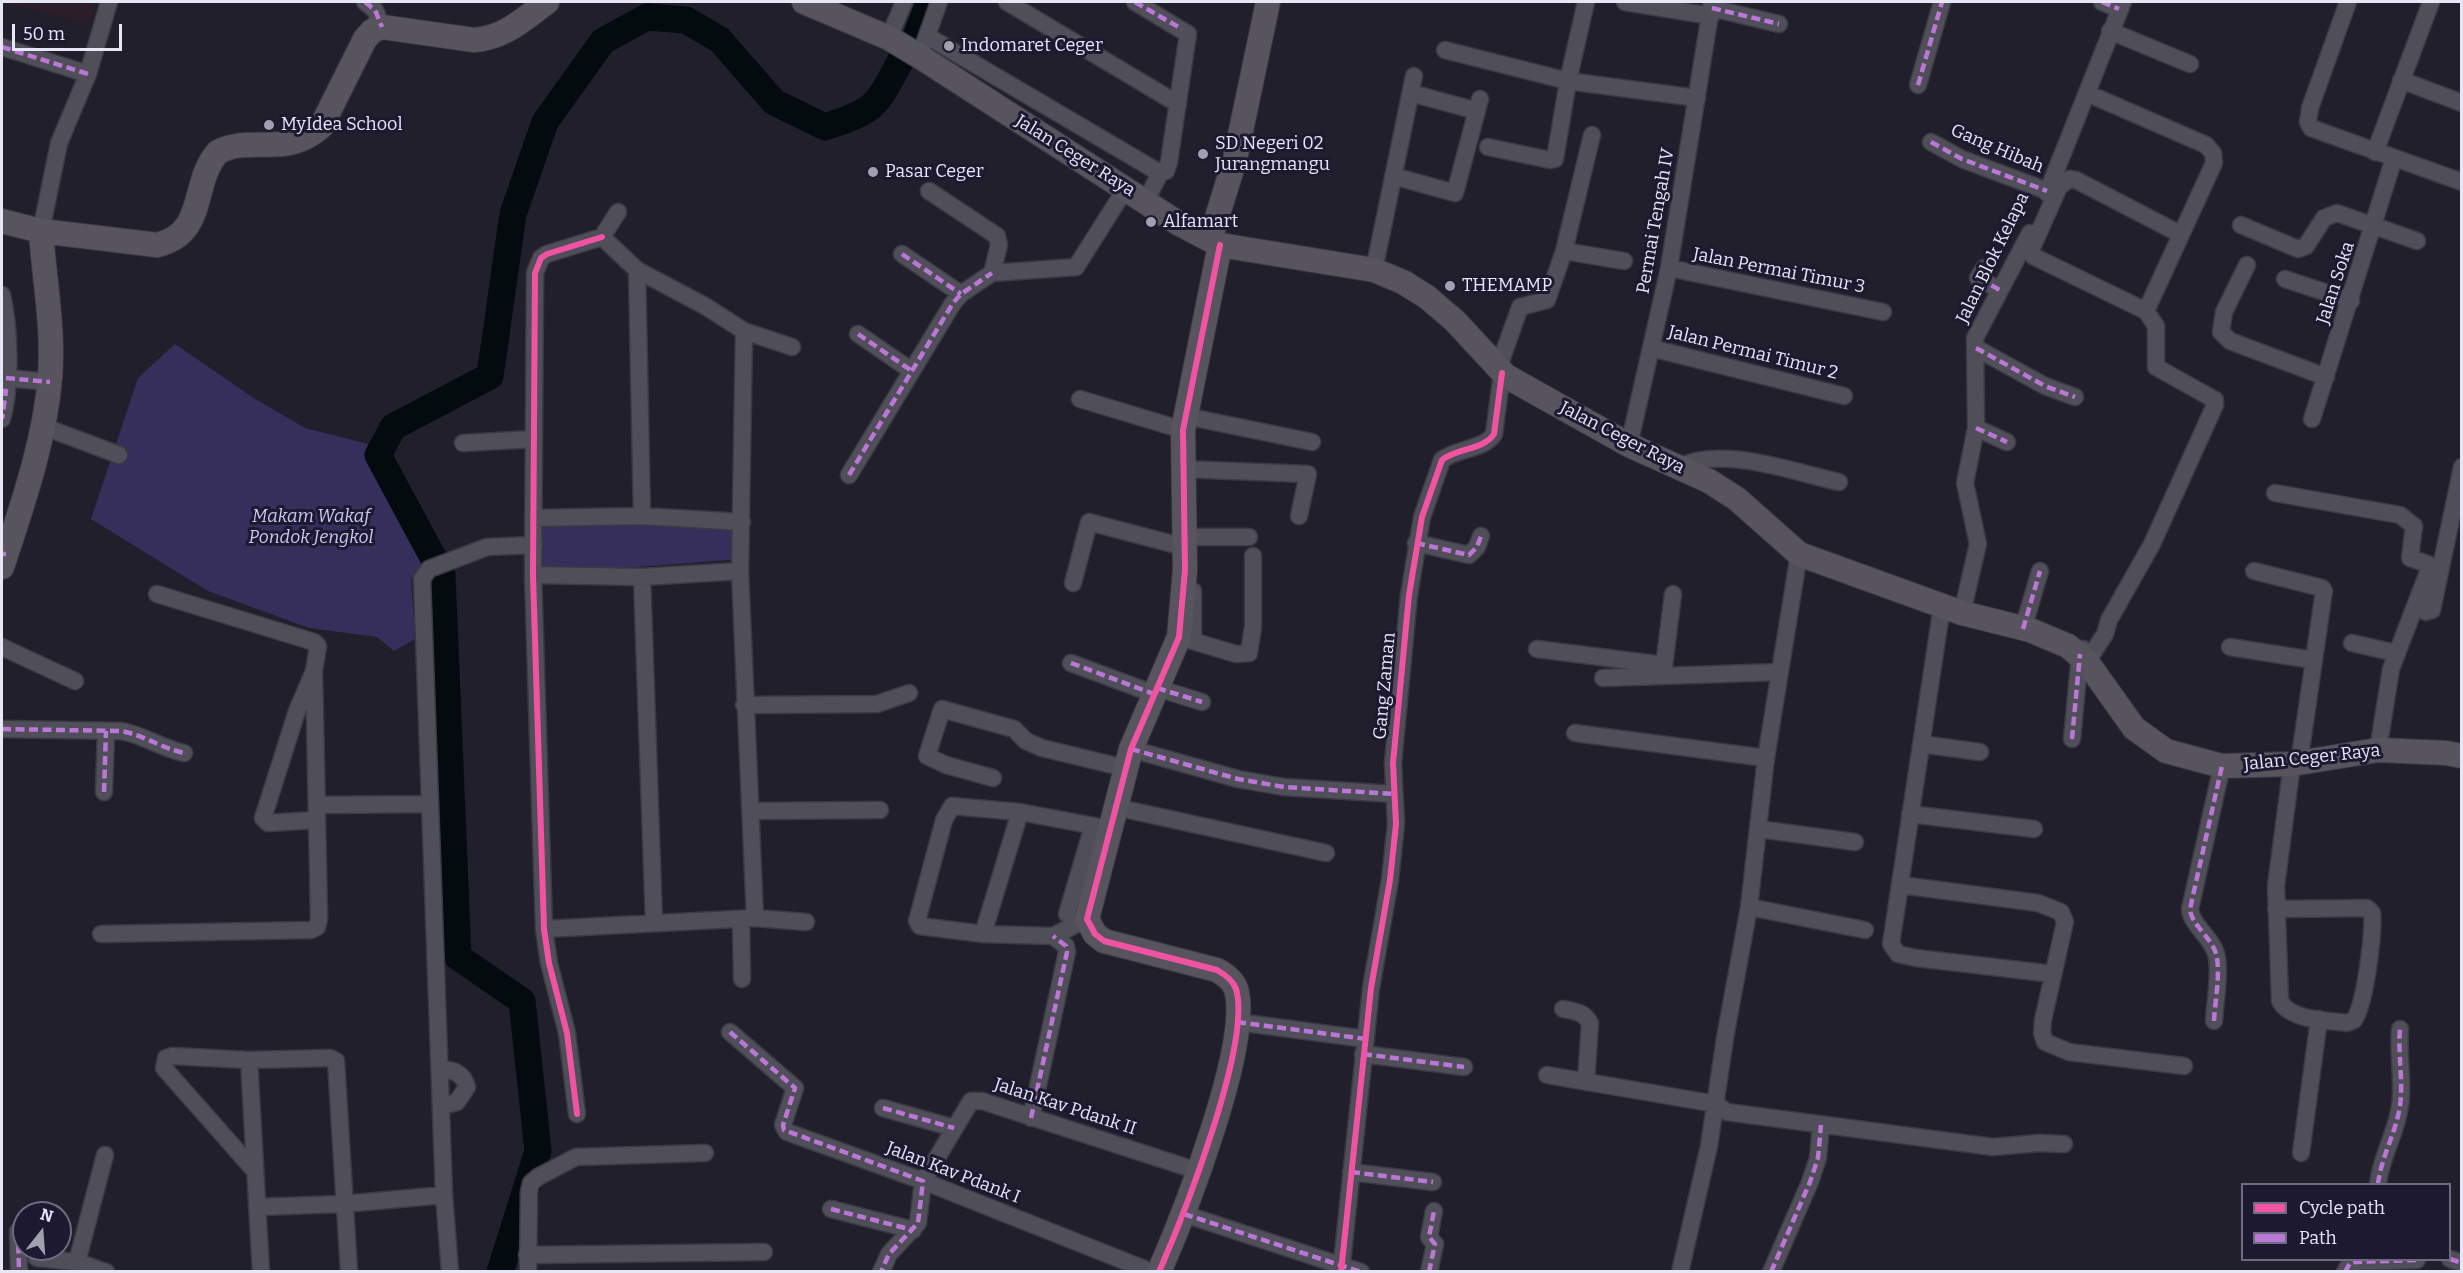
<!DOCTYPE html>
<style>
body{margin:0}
#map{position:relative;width:2463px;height:1273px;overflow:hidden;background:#201f2b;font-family:Bitter,serif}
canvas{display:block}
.frame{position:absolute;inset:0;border:3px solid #e7e6f7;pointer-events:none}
.legend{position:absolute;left:2241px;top:1183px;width:210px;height:78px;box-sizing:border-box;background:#1c1931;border:2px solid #6d6b80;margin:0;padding:8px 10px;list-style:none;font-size:18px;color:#e7e6f7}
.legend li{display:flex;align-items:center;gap:12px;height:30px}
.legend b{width:30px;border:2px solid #6d6b80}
.north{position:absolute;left:12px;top:1201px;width:60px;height:60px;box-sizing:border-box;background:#1c1931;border:2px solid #6d6b80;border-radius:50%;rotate:17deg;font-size:16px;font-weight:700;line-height:24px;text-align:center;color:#e7e6f7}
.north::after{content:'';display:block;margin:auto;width:21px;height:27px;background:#a1a0b0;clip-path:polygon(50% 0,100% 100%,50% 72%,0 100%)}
.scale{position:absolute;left:12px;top:24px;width:110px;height:27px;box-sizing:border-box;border:3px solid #e7e6f7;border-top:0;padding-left:8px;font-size:18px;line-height:21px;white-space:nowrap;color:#e7e6f7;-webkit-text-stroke:4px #1c1931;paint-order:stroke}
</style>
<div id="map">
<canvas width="2463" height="1273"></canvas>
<div class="frame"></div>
<ul class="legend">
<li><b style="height:8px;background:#f153a3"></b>Cycle path</li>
<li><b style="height:8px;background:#ba77d6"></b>Path</li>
</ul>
<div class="north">N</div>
<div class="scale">50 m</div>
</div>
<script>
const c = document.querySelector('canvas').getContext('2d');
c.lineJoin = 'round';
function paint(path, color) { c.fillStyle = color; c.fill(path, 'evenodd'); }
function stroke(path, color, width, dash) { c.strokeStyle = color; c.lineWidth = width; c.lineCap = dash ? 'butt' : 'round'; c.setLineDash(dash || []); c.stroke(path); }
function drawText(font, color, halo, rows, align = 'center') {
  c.font = font + ' Bitter,serif'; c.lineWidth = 6; c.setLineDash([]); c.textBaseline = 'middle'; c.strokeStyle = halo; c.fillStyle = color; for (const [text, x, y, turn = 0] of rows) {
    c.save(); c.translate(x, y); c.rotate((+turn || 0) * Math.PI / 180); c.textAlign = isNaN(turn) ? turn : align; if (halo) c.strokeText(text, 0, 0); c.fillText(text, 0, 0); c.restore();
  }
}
paint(new Path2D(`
 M7 2H96L89 23 6 4Z`), '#2c1e28');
paint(new Path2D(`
 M175 344 252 397 305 428 372 445 439 552 411 579 415 639 394 651 377 637 309 628 208 591 91 519 138 378Z
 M534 518 742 522 741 559 533 575Z`), '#362f5c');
stroke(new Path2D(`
 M903 55 923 2`), '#030b0e', 15);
stroke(new Path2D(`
 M500 1272 538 1151 522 1001 458 957 442 574 378 455 393 427 490 376 513 214 545 122 603 41 647 17 686 20 720 40 774 102 825 127C878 110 876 106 902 58`), '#030b0e', 27);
const street = new Path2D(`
 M365 2 375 10 382 27
 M1007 2 1178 104
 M1135 2 1188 34 1169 162 1166 171 1160 173
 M1625 2 1711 16
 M2102 2 2119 9
 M2348 2 2310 108 2308 122 2311 128 2462 182
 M1712 8 1779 24
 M2110 31 2190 64
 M927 36 1160 173
 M889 38 904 2
 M924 44 939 2
 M2 47 88 74
 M1445 50 1568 81 1697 98
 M2401 80 2462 103
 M1918 85 1942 2
 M1411 93 1477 111
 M2098 98 2206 145 2213 153 2214 163 2146 311
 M1931 142 1962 159 2047 191
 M1488 147 1550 160 1555 159 1568 81 1586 2
 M2375 152 2431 2
 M1393 176 1455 193 1480 99
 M929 191 997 236 999 245 992 273
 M2047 193 2123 2
 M1146 201 1160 173
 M618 212 602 237 637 270 642 516
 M2241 225 2298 249 2306 246 2324 218 2337 213 2417 241
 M41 231 59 143 88 74 109 2
 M1564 251 1624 261
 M902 254 961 294
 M2247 265 2224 312 2221 332 2230 341 2326 377
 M1669 268 1883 312
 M1984 268 1978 278 2000 290
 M637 270 705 306 744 331
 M1374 270 1414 76
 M992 273 1076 267 1126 188
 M2285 279 2351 301
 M2 295C10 329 11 386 2 419
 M858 334 912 371
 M1651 348 1844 396
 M1976 348 2045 386 2075 397
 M1498 369 1520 307 1547 300 1564 251 1592 135
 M6 378 50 382
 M1080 399 1183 430
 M1185 416 1312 442
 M2312 419 2394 158
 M42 426 119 455
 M1976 428 2007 442
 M463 443 534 439
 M1629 445 1669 268 1712 2
 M1679 467C1722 445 1793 472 1839 482
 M1182 469 1308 474 1299 516
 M849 475 953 303 961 294 992 273
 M2275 493 2400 515 2414 526 2410 558 2428 564 2430 567 2391 669 2378 750
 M534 518 642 516 742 522
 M1184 537H1249
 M1416 543 1469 555 1477 547 1481 536
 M740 571 755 918
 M2254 571 2322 588 2324 591 2299 763
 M533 575 642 577 740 571 744 331 792 347
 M642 577 654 923
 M1073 583 1089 522 1184 547
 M157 594 314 642 318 646 314 671 297 711 263 818 268 823 316 820
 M2416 605 2426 612 2432 610 2462 467
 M1942 606 1891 944 1898 954 1916 958 2053 974
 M1962 613 1978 544 1965 483 1976 428 1975 338 2030 233
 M2023 629 2040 571
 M1179 637 1236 654 1249 653 1253 627V556
 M1193 641V591
 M2352 643 2396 653
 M2 647 75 681
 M2230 647 2313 660
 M1537 649 1664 665
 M2087 662 2105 634 2109 620 2152 544 2215 405V400L2156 367V326L2146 311 2039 259 2033 256 2031 250 2059 187 2069 179 2076 180 2180 234
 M1071 663 1154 694
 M1663 674 1673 594
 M1603 678 1780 672
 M1157 688 1202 702
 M744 705 877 704 909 693
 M2 729 121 731C144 735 161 748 184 753
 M1575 733 1766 758
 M2072 739 2080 654 2083 649
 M1921 744 1980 752
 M1131 749 1238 779 1284 787 1394 794
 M993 778 946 765 927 756 942 709 1014 729 1026 741 1042 748 1125 768
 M104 792 106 731
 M317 805 428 804
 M1115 807 1326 853
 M751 811 880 810
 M1910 814 2034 829
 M1759 829 1855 842
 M1901 885 2038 903 2061 912 2065 922 2043 1020 2042 1033 2045 1042 2069 1052 2184 1066
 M1749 907 1865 930
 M2276 909 2367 908 2372 913C2374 933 2365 1005 2354 1020L2347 1023C2327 1020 2291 1021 2280 1001L2276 886 2292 764
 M1067 914 1093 826
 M741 919 742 979
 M1087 919 1053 936 983 934 920 926 917 921 944 820 952 806 1020 812 1110 829
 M544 929 755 918 806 922
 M101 934 311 930 317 927 319 919 314 671
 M983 934 1020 812
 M1563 1009C1575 1011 1584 1012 1590 1023L1586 1082
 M2214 1021C2215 1001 2220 977 2217 958 2214 938 2191 926 2190 909L2222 766
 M1237 1022 1366 1039
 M730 1032 795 1088 783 1125 787 1132 923 1181 1152 1272
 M1363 1054 1464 1067
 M249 1060 261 1272
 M441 1070C454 1069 464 1074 467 1087L457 1102 442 1106
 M1547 1075 1716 1104 1727 1112 1993 1147 2039 1143 2064 1144
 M883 1108 954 1128
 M577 1114 567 1033 549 963 544 929 533 575 535 273 541 258 547 254 602 237
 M1031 1118 1067 952 1066 946 1053 936
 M2301 1153 2319 1019
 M254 1170 164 1068 166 1058 172 1056 249 1060 330 1058 336 1061 349 1272
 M1351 1172 1433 1182
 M2378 1184C2381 1155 2400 1127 2401 1095 2402 1073 2398 1051 2400 1029
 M257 1207 343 1204 444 1195
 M831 1209 913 1230
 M1184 1214 1361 1272
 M18 1231 19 1272
 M527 1255 764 1252
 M37 1258 77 1262 106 1272
 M2450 1259 2462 1263
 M77 1262 105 1155
 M450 1272 444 1195 422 579 429 569 487 547 534 545
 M528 1272 529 1192 531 1183 538 1177 576 1157 705 1153
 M881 1272 889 1254 918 1223 923 1181 971 1101H982L1198 1171
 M1341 1272 1371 988 1390 880 1396 824 1393 763 1409 595 1422 517 1442 460C1456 448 1484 450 1494 434L1502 373
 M1429 1272 1435 1244 1429 1237 1434 1211
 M1680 1272 1709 1146 1725 1038 1749 907 1766 758 1799 554
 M1771 1272 1810 1182 1818 1158 1821 1125
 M2345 1272 2350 1263 2355 1262 2417 1260`);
const secondary = new Path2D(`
 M804 2 889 38 919 56 1178 223 1220 245 1374 270 1403 282 1427 297 1455 321 1506 376 1629 445 1709 481 1737 499 1799 554 1962 613 2030 630 2068 646 2087 662 2134 728 2166 751 2222 766 2292 764 2378 750 2446 753 2462 756
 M2 221 41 231 157 245C208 233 190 183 218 152 252 134 284 159 321 127L365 39 372 31 382 27 474 40C504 38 524 19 547 2
 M1210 240 1235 159 1268 2
 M2 567C22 506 45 441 50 377 54 328 44 279 41 231
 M1159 1272C1183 1217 1252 1043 1236 989 1233 980 1224 974 1217 970L1104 941 1095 934 1087 919 1131 749 1179 637 1185 570 1183 430 1220 245`);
stroke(street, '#3b3944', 19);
stroke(secondary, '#3b3944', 26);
stroke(street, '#504f59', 16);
stroke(secondary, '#58545d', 24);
stroke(new Path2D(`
 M365 2 375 10 382 27
 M1135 2 1182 29
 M2102 2 2119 9
 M1712 8 1779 24
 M2 47 88 74
 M1918 85 1942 2
 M1931 142 1962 159 2047 191
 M902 254 961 294
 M1984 268 1978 278 2000 290
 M858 334 912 371
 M1976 348 2045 386 2075 397
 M6 378 50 382
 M2 391H6L2 419
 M1976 428 2007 442
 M849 475 953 303 961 294 992 273
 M1416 543 1469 555 1477 547 1481 536
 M2 554H6
 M2023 629 2040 571
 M1071 663 1154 694
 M1157 688 1202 702
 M2 729 121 731C144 735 161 748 184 753
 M2072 739 2080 654
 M1131 749 1238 779 1284 787 1394 794
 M104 792 106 731
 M2214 1021C2215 1001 2220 977 2217 958 2214 938 2191 926 2190 909L2222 766
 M1237 1022 1366 1039
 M730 1032 795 1088 783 1125 784 1130 923 1181 918 1223 889 1254 881 1272
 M1363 1054 1464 1067
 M883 1108 954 1128
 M1031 1118 1067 952 1066 946 1053 936
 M1351 1172 1433 1182
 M2378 1184C2381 1155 2400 1127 2401 1095 2402 1073 2398 1051 2400 1029
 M831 1209 913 1230
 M1184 1214 1361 1272
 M18 1231 19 1272
 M2450 1259 2462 1263
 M1429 1272 1435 1244 1429 1237 1434 1211
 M1771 1272 1810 1182 1818 1158 1821 1125
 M2345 1272 2350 1263 2355 1262 2417 1260`), '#ba77d6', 4.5, [9, 4.5]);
stroke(new Path2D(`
 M577 1114 567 1033 549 963 544 929 533 575 535 273 541 258 547 254 602 237
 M1159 1272C1183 1217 1252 1043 1236 989 1233 980 1224 974 1217 970L1104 941 1095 934 1087 919 1131 749 1179 637 1185 570 1183 430 1220 245
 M1341 1272 1371 988 1390 880 1396 824 1393 763 1409 595 1422 517 1442 460C1456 448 1484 450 1494 434L1502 373`), '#f153a3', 6);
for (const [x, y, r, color] of [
 [949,46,6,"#a1a0b0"],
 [269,125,6,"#a1a0b0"],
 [1203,154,6,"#a1a0b0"],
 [873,172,6,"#a1a0b0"],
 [1151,222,6,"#a1a0b0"],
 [1450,286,6,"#a1a0b0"]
]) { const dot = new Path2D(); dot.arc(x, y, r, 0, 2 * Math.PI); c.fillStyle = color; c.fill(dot); stroke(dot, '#1c1931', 2); }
drawText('18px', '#e7e6f7', '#1c1931', [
 ["Indomaret Ceger",961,46],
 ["MyIdea School",281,125],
 ["SD Negeri 02",1215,144],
 ["Jurangmangu",1215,165],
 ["Pasar Ceger",885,172],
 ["Alfamart",1163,222],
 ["THEMAMP",1462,286]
], 'left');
drawText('18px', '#e7e6f7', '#1c1931', [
 ["Gang Hibah",1997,149,23],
 ["Jalan Ceger Raya",1075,156,32],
 ["Permai Tengah IV",1656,221,-80],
 ["Jalan Blok Kelapa",1993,258,-64],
 ["Jalan Permai Timur 3",1779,271,11],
 ["Jalan Soka",2336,283,-72],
 ["Jalan Permai Timur 2",1753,353,14],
 ["Jalan Ceger Raya",1622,438,27],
 ["Gang Zaman",1385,686,-85],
 ["Jalan Ceger Raya",2312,758,-6],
 ["Jalan Kav Pdank II",1065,1107,18],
 ["Jalan Kav Pdank I",953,1173,21]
]);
drawText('italic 18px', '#cbc8f1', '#1c1931', [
 ["Makam Wakaf",311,517],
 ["Pondok Jengkol",311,538]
]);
</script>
